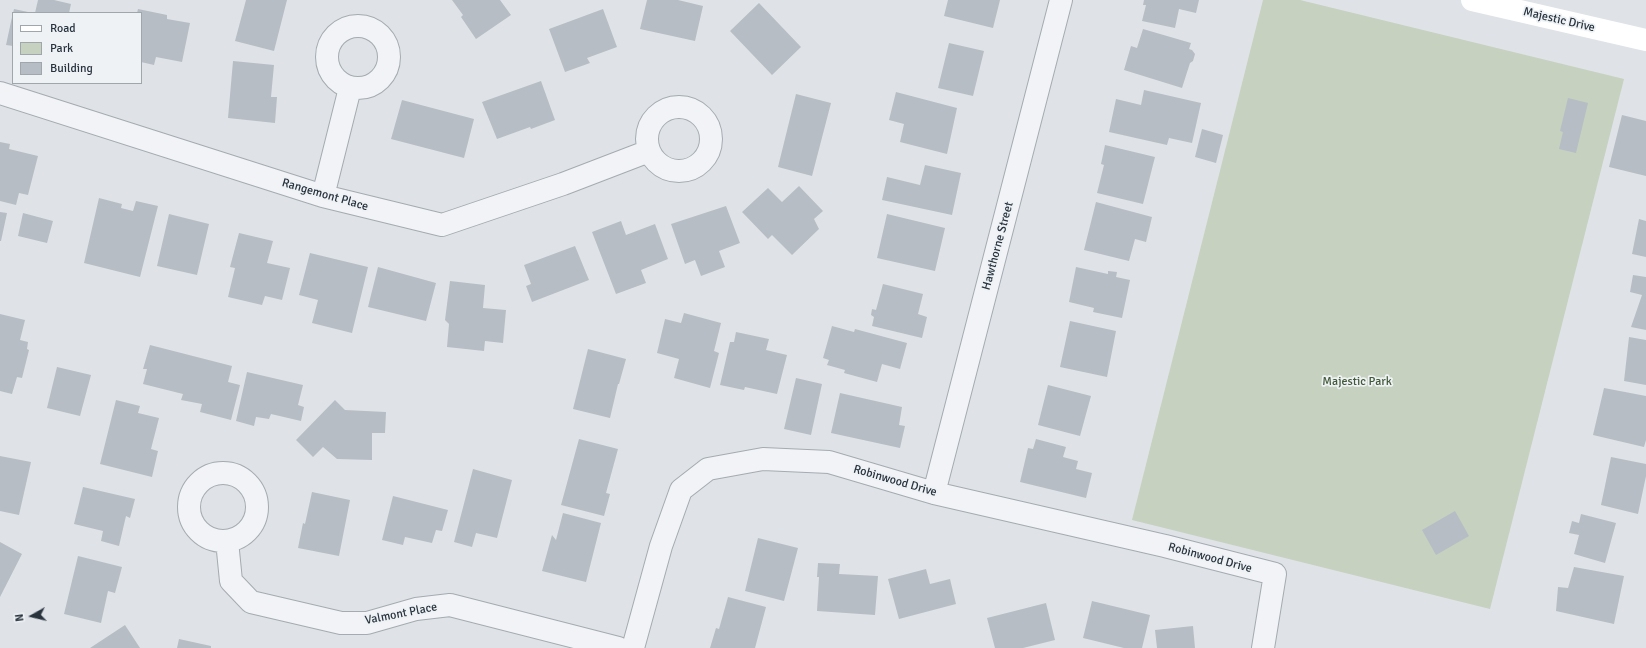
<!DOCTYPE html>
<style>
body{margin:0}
#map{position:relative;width:1646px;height:648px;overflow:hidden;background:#dfe3e7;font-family:Signika,sans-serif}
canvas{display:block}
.legend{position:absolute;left:12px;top:12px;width:130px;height:72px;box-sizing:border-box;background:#eef2f5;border:1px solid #9fa6ac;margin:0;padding:5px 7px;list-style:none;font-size:12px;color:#28333e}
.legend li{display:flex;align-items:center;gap:8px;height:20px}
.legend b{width:20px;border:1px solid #9fa6ac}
.north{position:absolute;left:12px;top:596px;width:40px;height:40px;-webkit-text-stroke:3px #eef2f5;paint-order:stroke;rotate:262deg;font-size:11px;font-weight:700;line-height:16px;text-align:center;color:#28333e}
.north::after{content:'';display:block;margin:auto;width:14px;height:18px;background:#28333e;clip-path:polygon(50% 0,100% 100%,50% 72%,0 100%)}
</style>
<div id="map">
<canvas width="1646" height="648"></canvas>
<ul class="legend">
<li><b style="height:5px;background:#fff"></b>Road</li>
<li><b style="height:11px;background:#c6d1c0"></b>Park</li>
<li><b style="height:11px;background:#b6bdc4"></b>Building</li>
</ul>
<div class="north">N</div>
</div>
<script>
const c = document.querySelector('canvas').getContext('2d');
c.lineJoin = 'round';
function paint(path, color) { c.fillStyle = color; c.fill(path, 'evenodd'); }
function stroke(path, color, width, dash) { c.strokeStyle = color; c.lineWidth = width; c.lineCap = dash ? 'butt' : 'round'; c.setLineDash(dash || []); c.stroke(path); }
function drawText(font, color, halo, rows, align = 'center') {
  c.font = font + ' Signika,sans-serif'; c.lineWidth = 3.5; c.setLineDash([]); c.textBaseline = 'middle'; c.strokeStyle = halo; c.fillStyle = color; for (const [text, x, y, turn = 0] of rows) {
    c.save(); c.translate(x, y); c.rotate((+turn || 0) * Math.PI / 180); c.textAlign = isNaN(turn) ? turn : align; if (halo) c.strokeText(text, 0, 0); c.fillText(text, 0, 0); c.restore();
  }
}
paint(new Path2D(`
 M1263 0H1300L1624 79 1490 609 1132 520Z`), '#c6d1c0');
paint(new Path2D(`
 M38 0H54L71 4 69 13H35Z
 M246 0H287L274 51 235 41Z
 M452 0H500L511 15 476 39 461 17 463 15Z
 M647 0H678L703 6 695 41 640 29Z
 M948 0H1000L993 28 944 16Z
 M1144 0H1199L1196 13 1179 9 1175 28 1142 21 1146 5H1143Z
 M759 3 801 47 772 75 730 31Z
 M14 9 28 12V13H13Z
 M138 9 167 15V19L190 23 182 62 156 57 154 65 141 62V13H137Z
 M603 9 617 47 587 58 590 63 565 72 549 29Z
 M12 17H13V46L6 45Z
 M1143 29 1191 43 1189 49 1192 50 1195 54 1193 61 1190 63 1182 88 1124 70 1131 46 1137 48Z
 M949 43 984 51 973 96 938 88Z
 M233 61 274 65 271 97H277L275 123 228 118Z
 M541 81 555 120 531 129 530 127 497 139 482 102Z
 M1144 90 1201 103 1192 143 1169 138 1167 145 1109 132 1116 99 1141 105Z
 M896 92 957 108 947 154 900 142 904 124 889 120Z
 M796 94 831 103 812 176 778 167Z
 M1568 98 1588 103 1576 153 1559 149 1563 132 1560 131Z
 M402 100 474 119 464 158 391 139Z
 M1622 115 1646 121V176L1609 167Z
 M1202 129 1223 135 1216 163 1195 157Z
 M0 142 10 144 9 149 38 156 28 195 19 193 16 205 0 201Z
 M1105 145 1155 157 1143 204 1097 193 1104 165 1101 164Z
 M925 165 961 173 952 215 882 200 887 177 920 185Z
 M799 186 823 211 814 219 819 229 792 255 772 235 768 239 742 212 768 188 782 202Z
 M99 198 122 204 121 208 133 211 136 201 158 206 140 277 84 263Z
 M1096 202 1152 217 1146 242 1135 239 1129 261 1084 250Z
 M726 206 740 243 719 251 725 267 701 276 695 260 685 264 671 224Z
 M0 212 7 213 1 241H0Z
 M23 213 53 221 47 243 18 236Z
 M169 214 209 224 197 275 157 266Z
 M887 214 945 228 935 271 877 258Z
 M1639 219 1646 221V257L1632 254Z
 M621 221 626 235 655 224 668 259 641 270 646 283 616 294 592 232Z
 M239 233 273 241 267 263 290 268 282 300 265 296 262 305 228 297 235 268 230 267Z
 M575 246 589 280 532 302 526 286 531 284 524 265Z
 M310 253 368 267 352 333 312 323 318 300 299 295Z
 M378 267 436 283 426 321 368 307Z
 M1076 267 1108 274V271L1117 272 1116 277 1130 280 1122 318 1093 312 1094 308 1069 302Z
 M1633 275 1646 277V330L1631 327 1642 295 1630 292Z
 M450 281 485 285 483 308 506 310 503 343 485 341 484 351 447 347 449 324 445 320Z
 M883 284 923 294 918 314 927 317 922 338 872 326 874 317 871 315 872 309 876 310Z
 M684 313 721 323 714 351 719 353 710 388 674 378 679 359 657 353 665 319 681 323Z
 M0 314 25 320 20 340 28 342 27 349 29 350 22 378 17 377 12 394 0 391Z
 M1070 321 1116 331 1107 377 1060 367Z
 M832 326 854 332 855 329 907 343 900 369 882 364 877 382 844 373 845 370 827 365 829 360 823 358Z
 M736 332 769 339 766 350 787 355 777 394 745 387 744 390 720 385 730 342H734Z
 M1629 337 1646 340V385L1624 381Z
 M150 345 232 366 228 382 240 385 231 420 200 412 202 404 181 400 183 394 143 384 147 369H143Z
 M588 349 626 359 619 384H618L610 418 573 409Z
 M57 367 91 375 80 416 47 408Z
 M247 372 303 385 298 405 304 407 301 421 271 414 269 419 256 417 254 426 236 421Z
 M796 378 822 384 811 435 784 429Z
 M1048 385 1091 396 1080 436 1038 425Z
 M1604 388 1646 396V440L1644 447 1593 435Z
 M840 393 902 407 899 425 905 426 900 448 831 433Z
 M116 400 140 406 138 413 159 418 151 449 158 451 152 477 100 464Z
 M335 400 345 410 386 412 385 433H372V460L337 459 323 447 313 457 296 440Z
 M579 439 618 449 606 493 610 494 604 516 561 505Z
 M1036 439 1066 447 1063 457 1078 461 1076 469 1092 473 1086 498 1020 482 1028 448 1033 449Z
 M0 456 31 462 19 515 0 511Z
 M1611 457 1646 464V476L1638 514 1601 505Z
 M473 469 512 480 497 538 476 533 472 547 454 542Z
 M83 487 135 499 130 518 126 516 119 546 101 541 103 531 74 524Z
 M312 492 350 500 339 556 298 548 303 523 305 524Z
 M393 496 448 510 442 531 436 530 432 543 405 537 403 545 382 540Z
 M1455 511 1469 536 1436 555 1422 530Z
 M563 513 601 523 586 582 542 571 552 535 556 540Z
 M1581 514 1616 523 1605 563 1574 554 1579 535 1569 533 1572 521 1579 523Z
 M758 538 798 548 784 601 745 591Z
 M0 542 22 554 0 597Z
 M78 556 122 567 115 593 108 591 101 623 64 614Z
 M818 563 840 564 839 574 878 576 875 615 817 611 819 577H817Z
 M1574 567 1624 576 1614 624 1556 611 1558 587 1568 588Z
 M926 569 930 584 950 579 956 604 899 619 888 579Z
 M728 597 766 607 755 648H710L716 628 719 629Z
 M1092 601 1150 615 1142 648H1124L1083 638Z
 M1046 603 1055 640 1023 648H995L987 618Z
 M125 625 140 648H90Z
 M1193 626 1195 648H1157L1155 630Z
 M179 639 211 646V648H177Z`), '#b6bdc4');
const street = new Path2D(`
 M327 57a31 31 0 1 1 62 0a31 31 0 1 1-62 0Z
 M0 93 323 196 442 225 563 184 649 151
 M647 139a32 32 0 1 1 64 0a32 32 0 1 1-64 0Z
 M323 196 350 88
 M189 507a34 34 0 1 1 68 0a34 34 0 1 1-68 0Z
 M934 493 1061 0
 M227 541 231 581 251 602 341 623H367L416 609 450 605 618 648
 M633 648 661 546 681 490 708 469 763 459 829 462 934 493 1165 546 1275 574 1263 648`);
stroke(street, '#a4abb1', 24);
stroke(street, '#f1f3f6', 22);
stroke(new Path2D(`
 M1472 0 1646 40`), '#fff', 22);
drawText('12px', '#28333e', '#eef2f5', [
 ["Majestic Drive",1559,20,13],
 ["Rangemont Place",325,195,16],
 ["Hawthorne Street",998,246,-75],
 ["Robinwood Drive",895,481,16],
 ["Robinwood Drive",1210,558,15],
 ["Valmont Place",401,614,-11]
]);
drawText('12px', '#415936', '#eef2f5', [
 ["Majestic Park",1357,382]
]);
</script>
